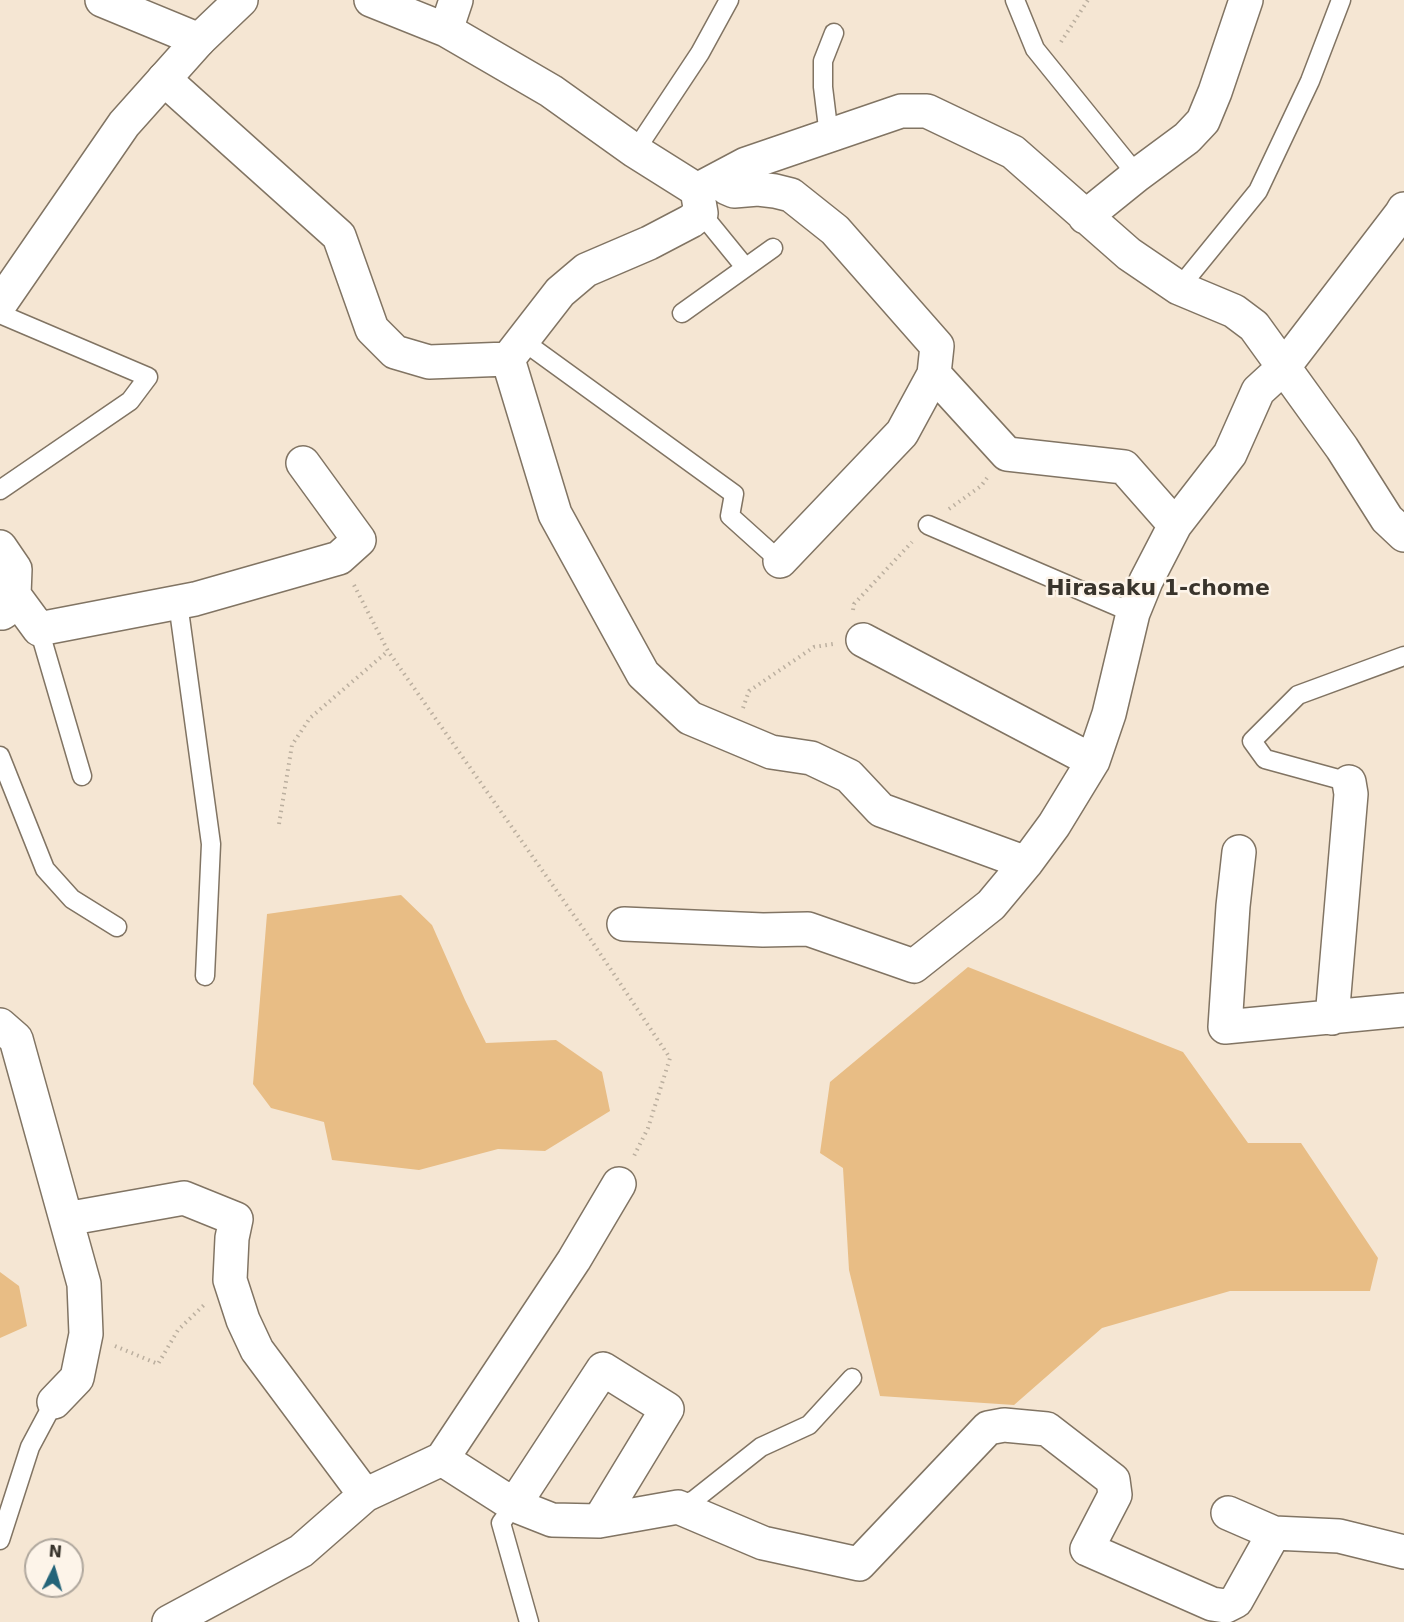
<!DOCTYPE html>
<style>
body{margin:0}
#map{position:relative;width:1404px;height:1622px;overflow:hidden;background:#f5e6d3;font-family:"DejaVu Sans",sans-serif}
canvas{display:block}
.north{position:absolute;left:24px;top:1538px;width:60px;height:60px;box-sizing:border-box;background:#fdf4e9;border:2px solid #afa79d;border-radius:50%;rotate:5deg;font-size:16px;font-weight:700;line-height:24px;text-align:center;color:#39342c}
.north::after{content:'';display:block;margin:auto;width:21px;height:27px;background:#246479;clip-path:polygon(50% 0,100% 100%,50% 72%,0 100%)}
</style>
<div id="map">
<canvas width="1404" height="1622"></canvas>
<div class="north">N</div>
</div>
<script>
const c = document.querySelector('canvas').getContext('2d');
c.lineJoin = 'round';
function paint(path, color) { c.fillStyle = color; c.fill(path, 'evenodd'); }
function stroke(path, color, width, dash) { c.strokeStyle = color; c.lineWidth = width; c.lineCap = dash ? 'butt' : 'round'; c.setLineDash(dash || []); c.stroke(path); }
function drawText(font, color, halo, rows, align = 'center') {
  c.font = font + ' "DejaVu Sans",sans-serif'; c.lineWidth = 5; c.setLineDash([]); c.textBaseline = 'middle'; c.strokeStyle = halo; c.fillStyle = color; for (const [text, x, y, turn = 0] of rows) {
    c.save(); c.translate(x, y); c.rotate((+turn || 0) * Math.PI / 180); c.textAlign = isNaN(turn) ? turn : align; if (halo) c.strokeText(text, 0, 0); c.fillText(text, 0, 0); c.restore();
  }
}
paint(new Path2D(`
 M401 895 432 925 465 1000 486 1043 556 1040 602 1072 610 1111 545 1151 498 1149 419 1170 332 1160 324 1122 271 1108 253 1084 267 914Z
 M968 967 1183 1052 1248 1143H1301L1378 1258 1370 1291H1230L1102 1328 1014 1405 880 1396 849 1270 843 1168 820 1153 830 1082Z
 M0 1272 19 1286 27 1326 0 1338Z`), '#e8bd85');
const lane = new Path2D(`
 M1015 0 1035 49 1137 175
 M829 136 823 87V61L834 33
 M635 151 700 53 729 0
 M701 213 745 267
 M1179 288 1258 191 1310 81 1341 0
 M682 313 773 248
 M0 314 148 377 130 401 0 490
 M523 341 734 494 730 516 780 561
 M928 525 1133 613
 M178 603 211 844 205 976
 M39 629 82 776
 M0 756 45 869 72 899 117 927
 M1349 782 1265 759 1252 741 1298 695 1404 656
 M514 1505 501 1523 529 1622
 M678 1507 694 1500 761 1447 809 1425 852 1378
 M0 1540 30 1447 54 1402`);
const street = new Path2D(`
 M102 0 199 40
 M446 30 456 0
 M164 79 339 236 372 329 395 352 429 362 508 359 560 292 586 270 649 243 691 221 701 213 697 190 635 151 551 91 446 30 371 0
 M719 180 727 188 734 191 758 189 775 191 791 195 835 230 937 346 934 374 1007 454 1124 467 1175 525
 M697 190 746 164 901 111H927L1013 152 1129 254 1179 288 1234 311 1254 326 1342 448 1387 519 1404 535
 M1085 217 1137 175 1187 138 1203 121 1215 92 1246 0
 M508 359 555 514 643 674 690 718 771 752 811 758 849 776 881 810 1026 863
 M0 547 15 569 14 595 5 611 2 613
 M780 561 902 433 934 374
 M14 595 39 629 195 599 339 558 359 540 303 463
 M863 640 1093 761
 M1239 852 1233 906 1225 1027 1404 1010
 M624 924 763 930 808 929 914 966 991 905 1026 863 1054 825 1093 761 1109 714 1133 613 1146 581 1175 525 1230 454 1258 391 1283 368 1401 214 1404 209
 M1332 1018 1351 794 1349 782
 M0 1025 16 1039 84 1284 86 1334 77 1378 54 1402
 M66 1219 184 1198 236 1219 232 1238 230 1280 243 1320 257 1350 365 1495
 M442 1459 574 1260 619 1184
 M514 1505 603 1369 667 1409 599 1521
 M1228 1513 1274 1533 1339 1536 1404 1552
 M169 1622 301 1551 365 1495 442 1459 514 1505 552 1520 599 1521 678 1507 763 1543 859 1564 988 1428 1004 1425 1047 1429 1113 1480 1115 1495 1087 1549 1212 1604 1226 1606 1236 1601 1274 1533`);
const secondary = new Path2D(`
 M0 304 124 124 199 40 241 0`);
stroke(lane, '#817463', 21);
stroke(street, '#817463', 36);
stroke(secondary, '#817463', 36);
stroke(new Path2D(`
 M1061 42 1088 0
 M949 509 981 486 987 478
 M354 585 388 651 587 934 670 1058 648 1128 633 1158
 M853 610 854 604 912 542
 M743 708 749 691 814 647 833 644
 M279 824 292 745 310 718 388 651
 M115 1346 158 1364 178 1330 206 1303`), '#bbaf9f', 4, [1.5, 4.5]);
stroke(lane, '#fff', 18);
stroke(street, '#fff', 33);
stroke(secondary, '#fff', 33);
drawText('bold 22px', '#39342c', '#fdf4e9', [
 ["Hirasaku 1-chome",1158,589]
]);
</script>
